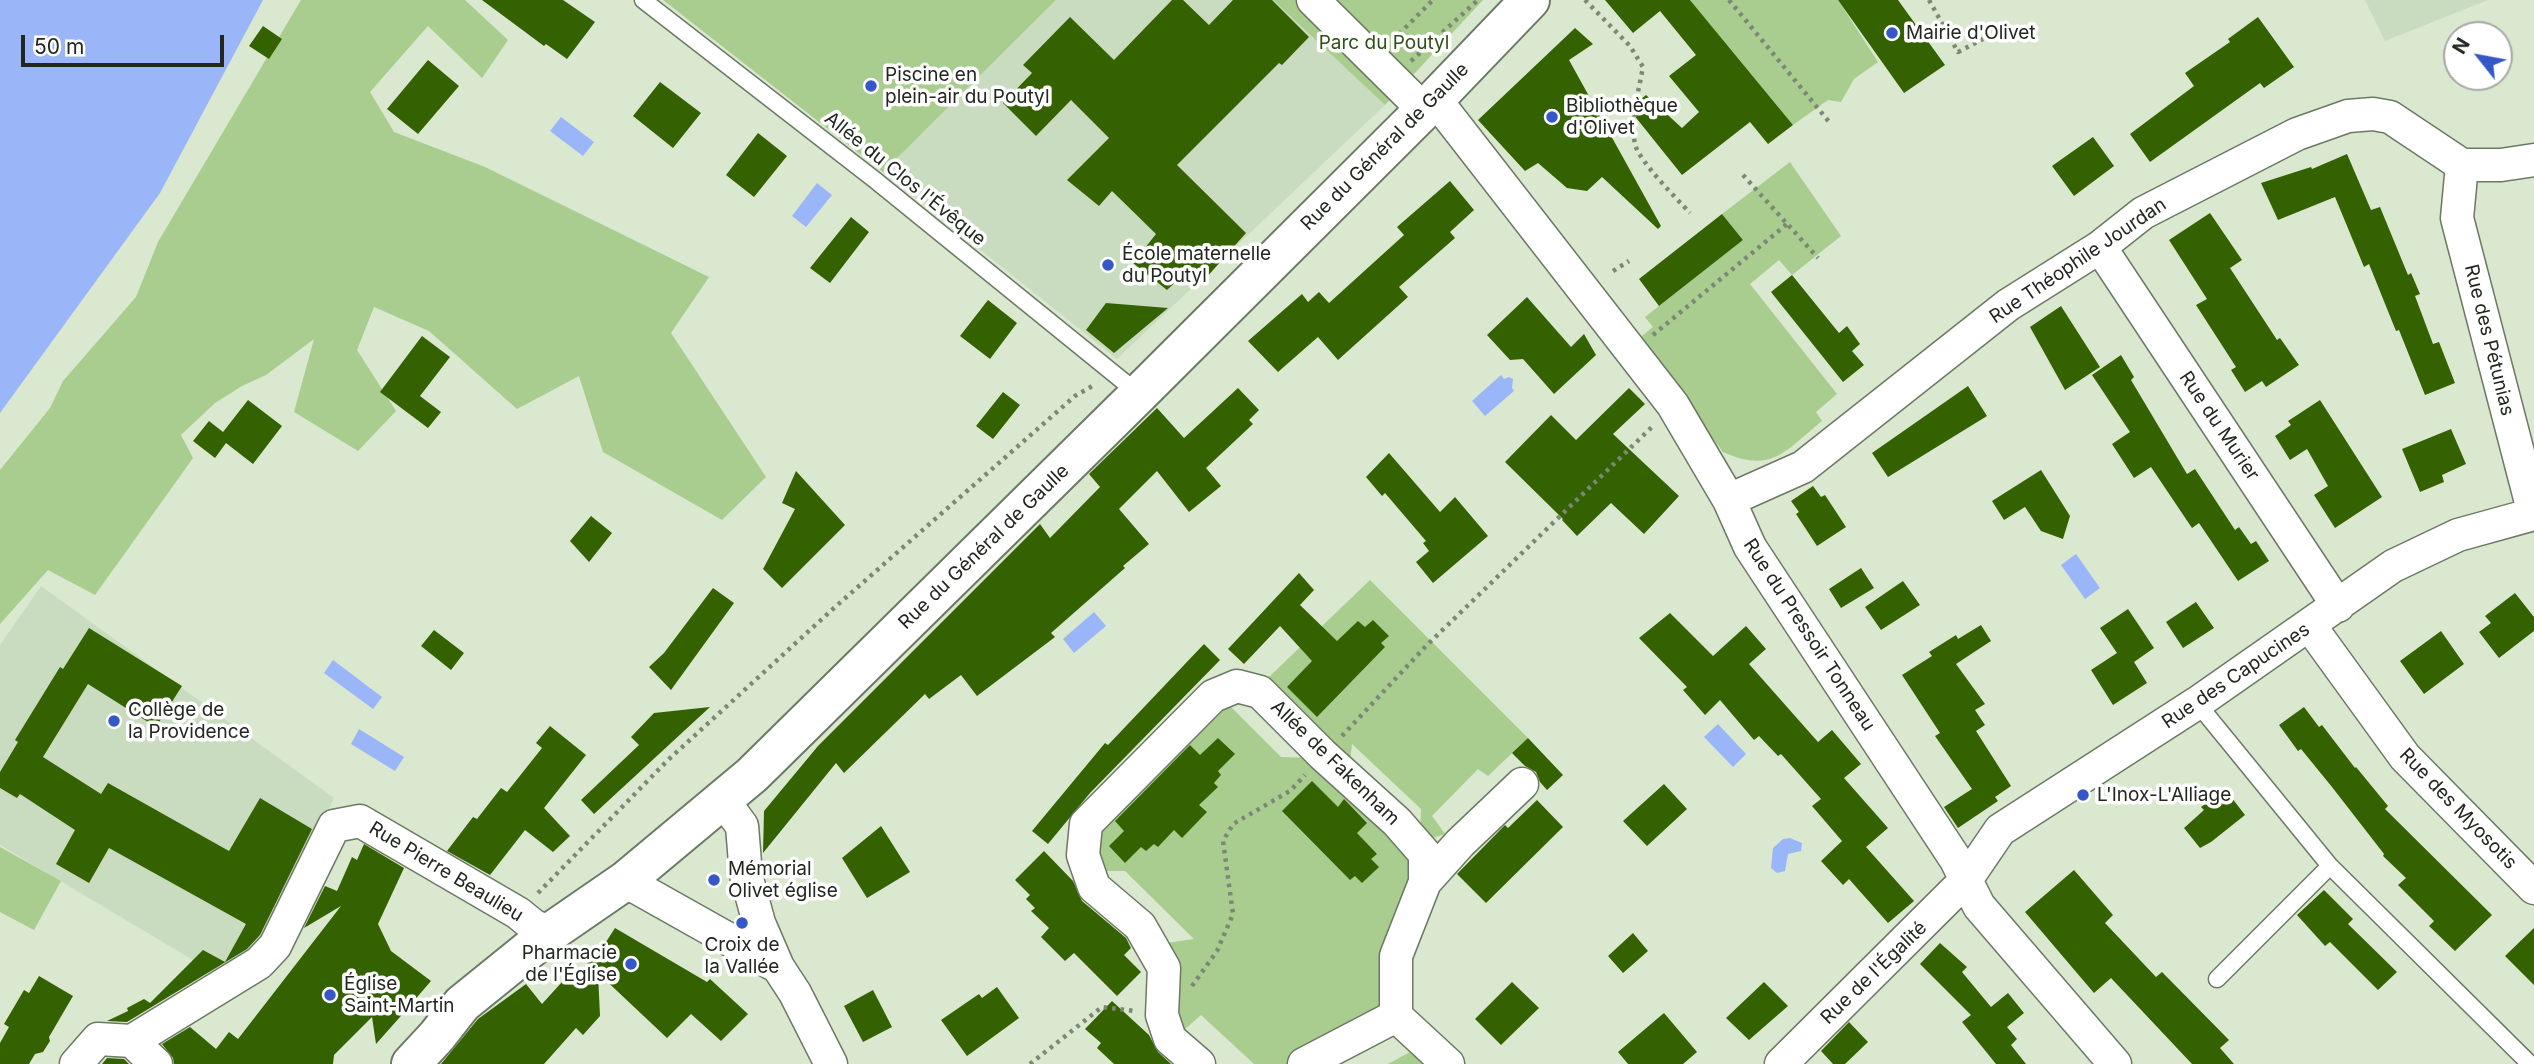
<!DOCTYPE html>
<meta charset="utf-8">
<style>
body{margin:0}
#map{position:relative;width:2534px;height:1064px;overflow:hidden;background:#d9e8cf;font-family:Inter,sans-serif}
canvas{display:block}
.north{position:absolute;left:2443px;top:21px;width:70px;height:70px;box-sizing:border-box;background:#fff;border:2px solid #a7a9a5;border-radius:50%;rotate:301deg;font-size:19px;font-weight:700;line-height:28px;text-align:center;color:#22271f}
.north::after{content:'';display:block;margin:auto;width:24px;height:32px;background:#3657c8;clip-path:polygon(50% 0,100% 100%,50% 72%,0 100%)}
.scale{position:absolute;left:21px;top:35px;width:203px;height:32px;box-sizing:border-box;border:4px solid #22271f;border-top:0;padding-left:9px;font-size:21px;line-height:24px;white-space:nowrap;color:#22271f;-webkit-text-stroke:5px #fff;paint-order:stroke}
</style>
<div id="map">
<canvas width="2534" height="1064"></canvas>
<div class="north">N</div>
<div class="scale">50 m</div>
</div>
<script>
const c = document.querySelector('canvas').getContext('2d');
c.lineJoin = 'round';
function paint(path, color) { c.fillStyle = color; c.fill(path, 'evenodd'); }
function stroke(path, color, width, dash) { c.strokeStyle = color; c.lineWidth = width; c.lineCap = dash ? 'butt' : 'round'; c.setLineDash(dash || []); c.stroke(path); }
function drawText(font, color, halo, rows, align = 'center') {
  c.font = font + ' Inter,sans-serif'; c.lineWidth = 7; c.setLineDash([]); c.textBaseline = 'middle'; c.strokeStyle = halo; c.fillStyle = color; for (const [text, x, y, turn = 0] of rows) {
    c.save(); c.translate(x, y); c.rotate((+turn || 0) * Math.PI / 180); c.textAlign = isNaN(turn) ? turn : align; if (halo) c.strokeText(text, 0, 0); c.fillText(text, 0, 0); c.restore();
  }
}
paint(new Path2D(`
 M1056 0H1273L1385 105 1117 359 883 172Z
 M2365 0H2488L2385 41Z
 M41 586 334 798 269 936 223 978 0 845V645Z`), '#cadcbf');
paint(new Path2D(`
 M301 0H465L508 40 482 78 428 26 370 92 394 132 485 167 709 277 671 333 766 477 722 520 603 452 579 376 517 409 429 331 374 307 357 350 396 411 358 451 294 412 314 339 266 375 242 386 215 403 181 435 193 458 95 595 48 570 0 624V470L50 408 63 381 136 297 158 242Z
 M663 0H1056L883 172Z
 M1273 0H1483L1385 105Z
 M1690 0H1838L1878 62 1854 79 1841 102 1828 100 1793 125Z
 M1790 162 1841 236 1792 275 1779 260 1750 284 1837 394 1816 412 1822 421C1785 451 1772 474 1723 452L1637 340 1653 327 1645 317 1743 240 1722 214Z
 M1370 580 1528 738 1488 776 1478 769 1432 816 1445 834 1427 840 1420 838 1421 809 1352 744 1349 772 1271 687 1269 677Z
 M1226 698 1260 705H1229L1281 757 1316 758 1408 856 1413 871 1381 1013 1290 1064H1254L1201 1015 1184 1030 1178 1020 1167 943 1194 939 1125 871H1097V828Z
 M0 847 61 881 34 930 0 912Z
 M1412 1051 1424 1064H1388Z`), '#a8cd8f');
paint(new Path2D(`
 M0 0H263L160 193 0 413Z
 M561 117 594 142 583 156 550 131Z
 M817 183 832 195 806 227 792 216Z
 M1501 375 1504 379 1509 377 1513 379 1512 388 1514 391 1485 416 1472 401Z
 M2076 554 2100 588 2085 599 2061 565Z
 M1094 612 1106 626 1074 653 1063 639Z
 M333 660 382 697 373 709 324 673Z
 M1718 724 1746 754 1733 767 1704 737Z
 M359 729 404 757 395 771 351 744Z
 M1790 838 1802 843 1801 851 1788 854 1785 871 1777 873 1771 868 1773 848 1783 839Z`), '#9ab6f9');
paint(new Path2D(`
 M482 0H563L595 22 567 59 546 44 544 46Z
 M1172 0H1183L1209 25 1233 0H1272L1309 37 1282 65 1279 63 1177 165 1246 233 1206 278 1195 285 1184 274 1167 290 1133 263 1156 234 1112 191 1099 206 1067 180 1109 138 1071 100 1036 136 1003 103 1032 73 1023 65 1070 17 1114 60Z
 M1605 0H1690L1793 125 1768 144 1750 122 1682 175 1629 109 1646 95 1682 128 1699 112 1669 76 1696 55 1660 11 1633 33Z
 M1838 0H1898L1945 65 1904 93Z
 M2258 17 2294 67 2264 88 2260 83 2150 162 2130 134 2194 86 2185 73 2230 42 2228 39Z
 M263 26 282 39 269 59 249 46Z
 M1575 28 1593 44 1569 60 1661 226 1658 229 1602 177 1587 191 1567 188 1538 163 1525 171 1478 120Z
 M428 60 459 86 418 134 387 109Z
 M660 82 701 113 673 148 633 116Z
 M758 133 787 156 754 197 726 175Z
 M2093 137 2114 166 2074 196 2052 166Z
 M2347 154 2371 210 2380 207 2408 275 2411 273 2420 294 2415 296 2433 344 2439 342 2455 383 2425 395 2399 330 2396 331 2369 264 2364 267 2335 197 2278 220 2261 183 2311 167 2312 169Z
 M1450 181 1474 210 1450 232 1455 238 1399 287 1408 297 1338 360 1318 337 1278 372 1248 341 1302 294 1308 302 1319 292 1329 303 1404 235 1397 227Z
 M2210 213 2242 260 2230 268 2277 340 2280 338 2299 365 2266 387 2262 381 2245 392 2231 370 2236 367 2196 305 2207 299 2169 240Z
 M1722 214 1743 240 1659 306 1639 279Z
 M851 217 869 232 830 283 810 268Z
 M1792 275 1839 333 1847 326 1860 344 1852 351 1864 365 1843 382 1771 292Z
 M1527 297 1571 347 1584 334 1596 355 1554 394 1523 359 1510 360 1487 335Z
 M988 300 1017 323 990 359 960 336Z
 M1106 303 1168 308 1114 353 1086 330Z
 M2061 306 2100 367 2065 390 2030 327Z
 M422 336 450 357 420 396 441 412 428 428 380 392Z
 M2121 355 2134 377 2131 380 2187 474 2195 469 2235 530 2239 527 2251 544 2256 541 2269 561 2238 581 2199 523 2192 528 2151 467 2134 478 2112 444 2130 432 2092 375Z
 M1968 386 1987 416 1888 477 1872 453Z
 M1238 388 1259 410 1249 420 1253 424 1206 468 1221 486 1189 512 1157 471 1119 509 1149 544 1123 566 1125 568 1051 633 1055 637 977 696 961 675 929 699 925 694 844 773 836 763 763 853 764 811 818 746 1040 524 1050 538 1100 487 1089 474 1157 408 1184 438Z
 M1629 388 1645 404 1613 434 1679 496 1644 534 1611 503 1577 536 1562 520 1563 519 1505 462 1551 415 1576 440Z
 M1003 392 1020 405 993 439 976 426Z
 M248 400 282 426 253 464 226 443 215 458 193 441 209 421 223 432Z
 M2320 400 2382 497 2335 528 2314 495 2328 486 2307 449 2290 460 2275 436 2291 425 2288 421Z
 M2451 429 2466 464 2442 475 2444 482 2420 492 2402 449Z
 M1389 453 1440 512 1455 497 1488 536 1433 583 1416 562 1429 551 1423 543 1426 541 1385 493 1382 496 1366 477Z
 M2041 470 2070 516 2063 539 2041 531 2025 507 2004 520 1992 501Z
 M796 471 845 525 782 588 763 569 795 509 782 503Z
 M1813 486 1821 497 1825 495 1846 527 1817 546 1796 514 1799 512 1791 501Z
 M591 516 612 533 589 562 570 541Z
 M1861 568 1874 588 1841 608 1829 589Z
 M1299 573 1314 590 1300 605 1337 641 1358 621 1365 627 1373 620 1389 636 1381 643 1385 647 1317 717 1287 687 1312 661 1280 626 1244 664 1228 649Z
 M1903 581 1920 605 1881 630 1865 607Z
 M713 588 734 603 671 690 649 667 664 653Z
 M2515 593 2534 617V631L2499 658 2479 632 2491 623 2485 616Z
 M2196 602 2214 628 2183 648 2166 622Z
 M2128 609 2154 648 2134 662 2147 683 2113 705 2091 670 2117 653 2100 628Z
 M1670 613 1713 656 1746 626 1766 649 1749 664 1818 742 1832 730 1861 764 1844 778 1888 828 1866 847 1914 901 1888 923 1849 879 1843 885 1821 861 1842 841 1812 806 1821 799 1781 754 1778 756 1759 736 1754 740 1720 700 1705 715 1683 690 1687 687 1639 638Z
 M1981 625 1991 641 1956 664 1985 704 1975 710 1985 725 1976 731 2011 786 1995 797 1998 801 1958 828 1944 807 1972 789 1935 736 1940 733 1902 675 1932 656 1929 652 1956 635 1958 639Z
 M89 628 182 686 156 727 88 684 43 757 101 794 108 783 229 851 260 798 312 829 260 935 247 949 127 1022 107 1021 128 1011 127 1008 144 999 150 1003 203 950 225 962 246 924 109 848 89 883 56 864 75 830 20 794 17 798 0 788V772L18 742 15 740 60 667 63 669Z
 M434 630 464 653 451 670 421 646Z
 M2441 631 2464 664 2424 694 2400 661Z
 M1204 644 1220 660 1090 793 1048 844 1032 831 1105 743 1108 745Z
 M710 707 594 814 581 800 639 745 631 737 654 713Z
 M2304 707 2319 727 2322 725 2355 768 2356 767 2388 806 2385 809 2492 915 2455 951 2429 926 2434 921 2398 885 2406 878 2383 856 2384 854 2332 787 2301 749 2298 751 2279 725Z
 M550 726 586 755 544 808 570 836 553 852 525 830 490 875 447 851 473 817 477 819 501 788 507 792 542 748 536 743Z
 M1218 738 1235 754 1218 771 1221 775 1214 783 1218 787 1199 805 1207 812 1182 838 1174 830 1158 847 1154 844 1146 851 1141 847 1125 863 1109 846 1124 831 1115 821 1190 745 1200 755Z
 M1528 738 1563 775 1547 790 1540 782 1536 772 1525 766 1512 753Z
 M1312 781 1338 807 1344 799 1367 823 1357 833 1377 854 1371 859 1379 867 1362 883 1355 876 1350 880 1282 811Z
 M1664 784 1687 809 1647 846 1623 821Z
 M2225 789 2245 815 2211 842 2200 848 2184 828 2204 810 2201 807Z
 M1537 800 1563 827 1486 903 1457 874 1505 825 1508 828Z
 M881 826 910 872 867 898 842 858Z
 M364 844 404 868 378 924 391 951 431 981 400 1017 376 1044 372 1017 334 1055 333 1064H174L173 1058 162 1044 190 1027 216 1049 229 1032 238 1039 341 906 304 928 325 886 337 891 352 857 357 860Z
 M1044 851 1073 881 1082 901 1126 938 1131 948 1124 955 1141 972 1117 996 1074 953 1065 961 1041 937 1049 928 1031 911 1035 908 1026 899 1030 895 1015 880Z
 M2074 870 2113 915 2105 923 2156 977 2162 972 2229 1040 2220 1048 2234 1064H2192L2111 978 2094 993 2025 912Z
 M2324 890 2353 919 2348 924 2397 972 2378 990 2330 942 2325 946 2297 915Z
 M615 928 707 982 710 979 748 1014 721 1041 691 1014 667 1038 598 973 600 1016 583 1035 576 1028 544 1064H441L478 1019 526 984 542 1004 572 971 577 975 606 942Z
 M2534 928V985L2505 956Z
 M1633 933 1648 951 1623 973 1608 956Z
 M1940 943 1967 967 1962 972 1991 1007 2008 993 2024 1013 2007 1027 2017 1039 2011 1045 2026 1064H1996L1962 1022 1971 1015 1920 964Z
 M39 976 73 996 49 1037 50 1041 43 1052 35 1054 29 1064H0V1043L9 1027 4 1024 24 990 29 993Z
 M1512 982 1539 1008 1501 1045 1475 1019Z
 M1764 982 1788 1006 1749 1040 1726 1018Z
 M997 987 1019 1018 967 1056 941 1020 979 994 982 998Z
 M873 990 892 1027 863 1042 844 1006Z
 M1112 1001 1149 1035 1158 1052 1171 1064H1114L1097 1048 1101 1043 1085 1029Z
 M1664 1013 1697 1052 1683 1064H1628L1618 1052Z
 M1849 1022 1868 1042 1845 1064H1833L1821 1051Z
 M107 1058 124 1059 129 1064H102Z`), '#356200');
const lane = new Path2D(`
 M643 0 875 180 1139 394
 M2197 703 2330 866 2530 1064
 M2217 979 2330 866`);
const street = new Path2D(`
 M1313 0 1424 110
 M1435 99 1673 405 1729 500 1750 547 1956 860 1979 906 2115 1064
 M2462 165 2457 218 2534 514
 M2100 247 2338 606
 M1729 500 1803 467 2008 305 2100 247 2143 213 2297 134 2348 116 2373 114 2390 117 2462 165H2501L2534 160
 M2310 626 2405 757 2534 888
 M723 800 742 826 746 875 759 923 778 967 795 993 831 1064
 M625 881 778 967
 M1425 882 1460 843 1522 784
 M132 1041 156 1064
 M76 1064 98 1039 132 1041 259 963 275 946 334 826 360 821 518 913 534 926 551 932
 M1199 1064 1170 1039 1162 1015 1164 968 1140 926 1094 887 1083 855 1086 824 1213 696 1237 686 1260 692 1323 755 1397 822 1425 854V882L1396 956V1016L1448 1064
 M1304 1064 1396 1016
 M1781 1064 1966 880 2000 830 2197 703 2393 566 2458 535 2534 514`);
const secondary = new Path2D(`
 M411 1064 437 1036 462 1004 551 932 625 881 752 775 1139 394 1435 99 1530 0`);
stroke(lane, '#6c7964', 19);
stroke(street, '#6c7964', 35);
stroke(secondary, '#6c7964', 42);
stroke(new Path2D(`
 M1585 0 1630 46 1643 67C1639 89 1630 122 1635 144 1638 160 1677 199 1690 213
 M1729 0 1830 123
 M1929 0 1958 52 1983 39
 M1393 40 1433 0
 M1411 61 1478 0
 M1743 175 1818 258
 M1613 271 1629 261
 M1653 335 1787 224
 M1342 736 1426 646 1653 426
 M538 893 668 760 834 608 1075 396 1094 385
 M1192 986 1217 951 1233 914 1223 841 1233 824 1290 791 1305 775
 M1030 1064 1102 1007 1135 1011`), '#7d8776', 4.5, [3.5, 5]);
stroke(lane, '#fff', 16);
stroke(street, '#fff', 32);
stroke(secondary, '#fff', 38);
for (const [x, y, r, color] of [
 [1892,33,7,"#3657c8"],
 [871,86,7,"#3657c8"],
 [1552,117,7,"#3657c8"],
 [1108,265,7,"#3657c8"],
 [114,721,7,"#3657c8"],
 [2083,795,7,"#3657c8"],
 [714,880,7,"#3657c8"],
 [742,923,7,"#3657c8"],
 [631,964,7,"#3657c8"],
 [330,995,7,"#3657c8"]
]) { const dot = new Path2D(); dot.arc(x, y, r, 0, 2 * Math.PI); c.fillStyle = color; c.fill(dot); stroke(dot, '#fff', 2.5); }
drawText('19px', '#22271f', '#fff', [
 ["Mairie d'Olivet",1906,33],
 ["Piscine en",885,75],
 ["plein-air du Poutyl",885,97],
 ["Bibliothèque",1566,106],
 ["d'Olivet",1566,128],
 ["École maternelle",1122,254],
 ["du Poutyl",1122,276],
 ["Collège de",128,710],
 ["la Providence",128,732],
 ["L'Inox-L'Alliage",2097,795],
 ["Mémorial",728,869],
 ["Olivet église",728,891],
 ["Croix de",742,945,"center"],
 ["la Vallée",742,967,"center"],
 ["Pharmacie",617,953,"right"],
 ["de l'Église",617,975,"right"],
 ["Église",344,984],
 ["Saint-Martin",344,1006]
], 'left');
drawText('19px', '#2f4f14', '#fff', [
 ["Parc du Poutyl",1384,43]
]);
drawText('19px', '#22271f', '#fff', [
 ["Rue du Général de Gaulle",1385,147,-45],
 ["Allée du Clos l'Évêque",905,179,39],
 ["Rue Théophile Jourdan",2078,261,-34],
 ["Rue des Pétunias",2489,340,76],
 ["Rue du Murier",2219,426,56],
 ["Rue du Général de Gaulle",984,547,-44],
 ["Rue du Pressoir Tonneau",1809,635,57],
 ["Rue des Capucines",2236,676,-34],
 ["Allée de Fakenham",1335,763,44],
 ["Rue des Myosotis",2458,809,46],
 ["Rue Pierre Beaulieu",446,872,31],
 ["Rue de l'Égalité",1874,973,-44]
]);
</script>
